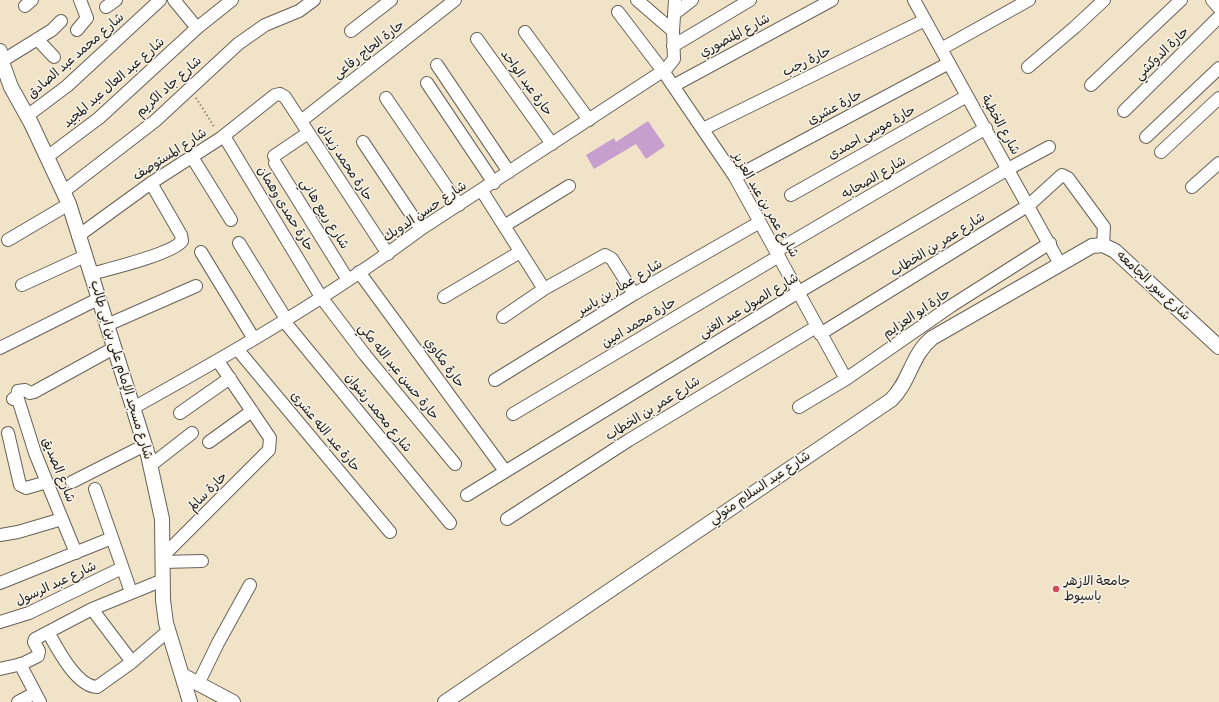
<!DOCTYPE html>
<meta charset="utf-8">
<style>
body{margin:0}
canvas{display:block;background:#f1e3c7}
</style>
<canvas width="1219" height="702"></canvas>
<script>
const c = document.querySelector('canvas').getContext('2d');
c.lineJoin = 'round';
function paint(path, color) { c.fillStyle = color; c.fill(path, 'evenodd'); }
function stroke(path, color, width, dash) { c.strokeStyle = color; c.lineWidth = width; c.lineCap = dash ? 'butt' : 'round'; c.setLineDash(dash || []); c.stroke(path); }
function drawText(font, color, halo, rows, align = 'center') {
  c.font = font + ' Pangolin,"Playpen Sans Arabic",sans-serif'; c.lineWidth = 3; c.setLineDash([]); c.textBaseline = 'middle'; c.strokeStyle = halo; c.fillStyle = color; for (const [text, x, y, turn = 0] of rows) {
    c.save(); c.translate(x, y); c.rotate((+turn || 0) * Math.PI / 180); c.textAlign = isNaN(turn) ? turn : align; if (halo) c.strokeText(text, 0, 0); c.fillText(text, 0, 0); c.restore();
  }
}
paint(new Path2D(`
 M648 121 665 146 646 159 636 144 594 169 586 155 614 138 616 142Z`), '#c79fcf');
const minor = new Path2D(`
 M174 0 197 28
 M637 0 673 31
 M914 0 1060 264
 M1212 0 1219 8
 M25 6 32 0
 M106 7 116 0
 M618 12 663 71 735 177 846 379
 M674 14 692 0
 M77 30 87 18 80 0
 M351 31 391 0
 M525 32 589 120
 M37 39 54 57
 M477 39 552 144
 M673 46 750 0
 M941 49 1029 0
 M2 61 52 30 61 21
 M437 65 509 172
 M1028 67 1075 27 1104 0
 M427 83 494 183
 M1091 85 1181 0
 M673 86 832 0
 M386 98 459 205
 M1124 111 1219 17
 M27 116 67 86 160 0
 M301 121 455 0
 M703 129 925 20
 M224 136 321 297 365 355 455 464
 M1146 137 1219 68
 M363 142 421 229
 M1161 152 1219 98
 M274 156 308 133
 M47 157 99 118 197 28 232 0
 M192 157 231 220
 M275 163 348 280
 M735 177 949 63
 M1192 187 1219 163
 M482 191 544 289
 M63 192 155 121 238 44 265 25 299 11 314 0
 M791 195 967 96
 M504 226 569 186
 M78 236 151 183 221 138 275 95 280 94 285 97 388 254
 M8 240 69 204
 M239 243 286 319
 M776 251 986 128
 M201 252 254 339
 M359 272 505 471
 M91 274C109 269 172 254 182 241L181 235 151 183
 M22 285 85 256
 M444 297 520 252
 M503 317 544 289 605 255 612 259 634 294
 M284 321 450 523
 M107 325 196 286
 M820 334 1029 205 1062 175 1068 178 1104 227 1103 245
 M0 348 98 299
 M238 350 390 532
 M495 380 634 294 760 222
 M17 396 35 453 76 553
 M13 399 17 396 18 391 25 390 30 393 34 392 114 348
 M799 407 846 379 951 306 1050 243
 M133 408C232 353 330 297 421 229L666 69 674 59 673 31 675 0
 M180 413 230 378
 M513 414 779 256
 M8 433 20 485 26 488 47 482
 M209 442 252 411
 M151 465 192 433
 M72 482 145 445
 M95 489 131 592
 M467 495 797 293 1008 169 1049 147
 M507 519 629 440 816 327
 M0 535 18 532 62 519
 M162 557 269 450 270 438 218 361
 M162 562 202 561
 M0 583 112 538
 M92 609 132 662
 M0 622 29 613 122 568
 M48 632C57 648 76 686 97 687L132 662 168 631
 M20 664 40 702
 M0 669 22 664 38 656 39 651 34 642 35 639 92 609 163 580
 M198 684 218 643 250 585
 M18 702 35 693`);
const tertiary = new Path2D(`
 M0 51 3 65 11 87 31 123 69 204 148 455 162 519 163 600 166 623 190 702
 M182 675 233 702
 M445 702 891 400C910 382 911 355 932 338L1092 246 1103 245 1115 251 1219 347`);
stroke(minor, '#676258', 14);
stroke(tertiary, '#676258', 16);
stroke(new Path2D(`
 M196 98 215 128`), '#676258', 2, [1, 3]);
stroke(minor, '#fff', 12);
stroke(tertiary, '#fff', 14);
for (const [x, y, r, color] of [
 [1056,589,4,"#d1495b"]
]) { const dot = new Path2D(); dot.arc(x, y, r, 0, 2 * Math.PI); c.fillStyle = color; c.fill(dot); stroke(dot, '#f7f3e8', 1.5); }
drawText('13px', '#1c1c1c', '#f7f3e8', [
 ["شارع المنصوري",735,36,-28],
 ["حارة الحاج رفاعى",369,50,-38],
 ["حارة الدوكشي",1162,54,-44],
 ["شارع محمد عبد الصادق",76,56,-41],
 ["حارة رجب",807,62,-26],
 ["شارع عبد العال عبد المجيد",114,83,-41],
 ["حارة عبد الواحد",526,83,54],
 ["شارع جاد الكريم",169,87,-42],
 ["حارة عشرى",835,108,-28],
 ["شارع الخطبة",1000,125,61],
 ["حارة موسى احمدى",872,133,-29],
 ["شارع المستوصف",170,155,-33],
 ["حارة محمد زيدان",345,163,57],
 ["شارع الصحابه",874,178,-30],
 ["شارع عمر بن عبد العزيز",765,205,60],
 ["حارة حمدى وهمان",285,209,59],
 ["شارع حسن الدويك",425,212,-34],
 ["شارع ربيع هاني",324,214,58],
 ["شارع عمر بن الخطاب",938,245,-32],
 ["شارع سور الجامعه",1153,286,43],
 ["شارع عمار بن ياسر",620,288,-31],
 ["شارع الصول عبد الغنى",749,306,-31],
 ["حارة ابو العزايم",917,314,-34],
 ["حارة محمد امين",639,323,-31],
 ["حارة مكاوي",444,363,54],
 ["شارع مسجد الإمام على بن ابى طالب",121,370,73],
 ["حارة حسن عبد الله مكي",398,372,51],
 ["شارع عمر بن الخطاب",653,409,-32],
 ["شارع محمد رشوان",378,413,51],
 ["حارة عبد الله عشرى",325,432,50],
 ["شارع الصديق",58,470,68],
 ["شارع عبد السلام متولي",760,488,-34],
 ["حارة سالم",208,492,-45],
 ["شارع عبد الرسول",56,584,-25]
]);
drawText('13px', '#1c1c1c', '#f7f3e8', [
 ["جامعة الازهر",1064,582],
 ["باسيوط",1064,597]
], 'left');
</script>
